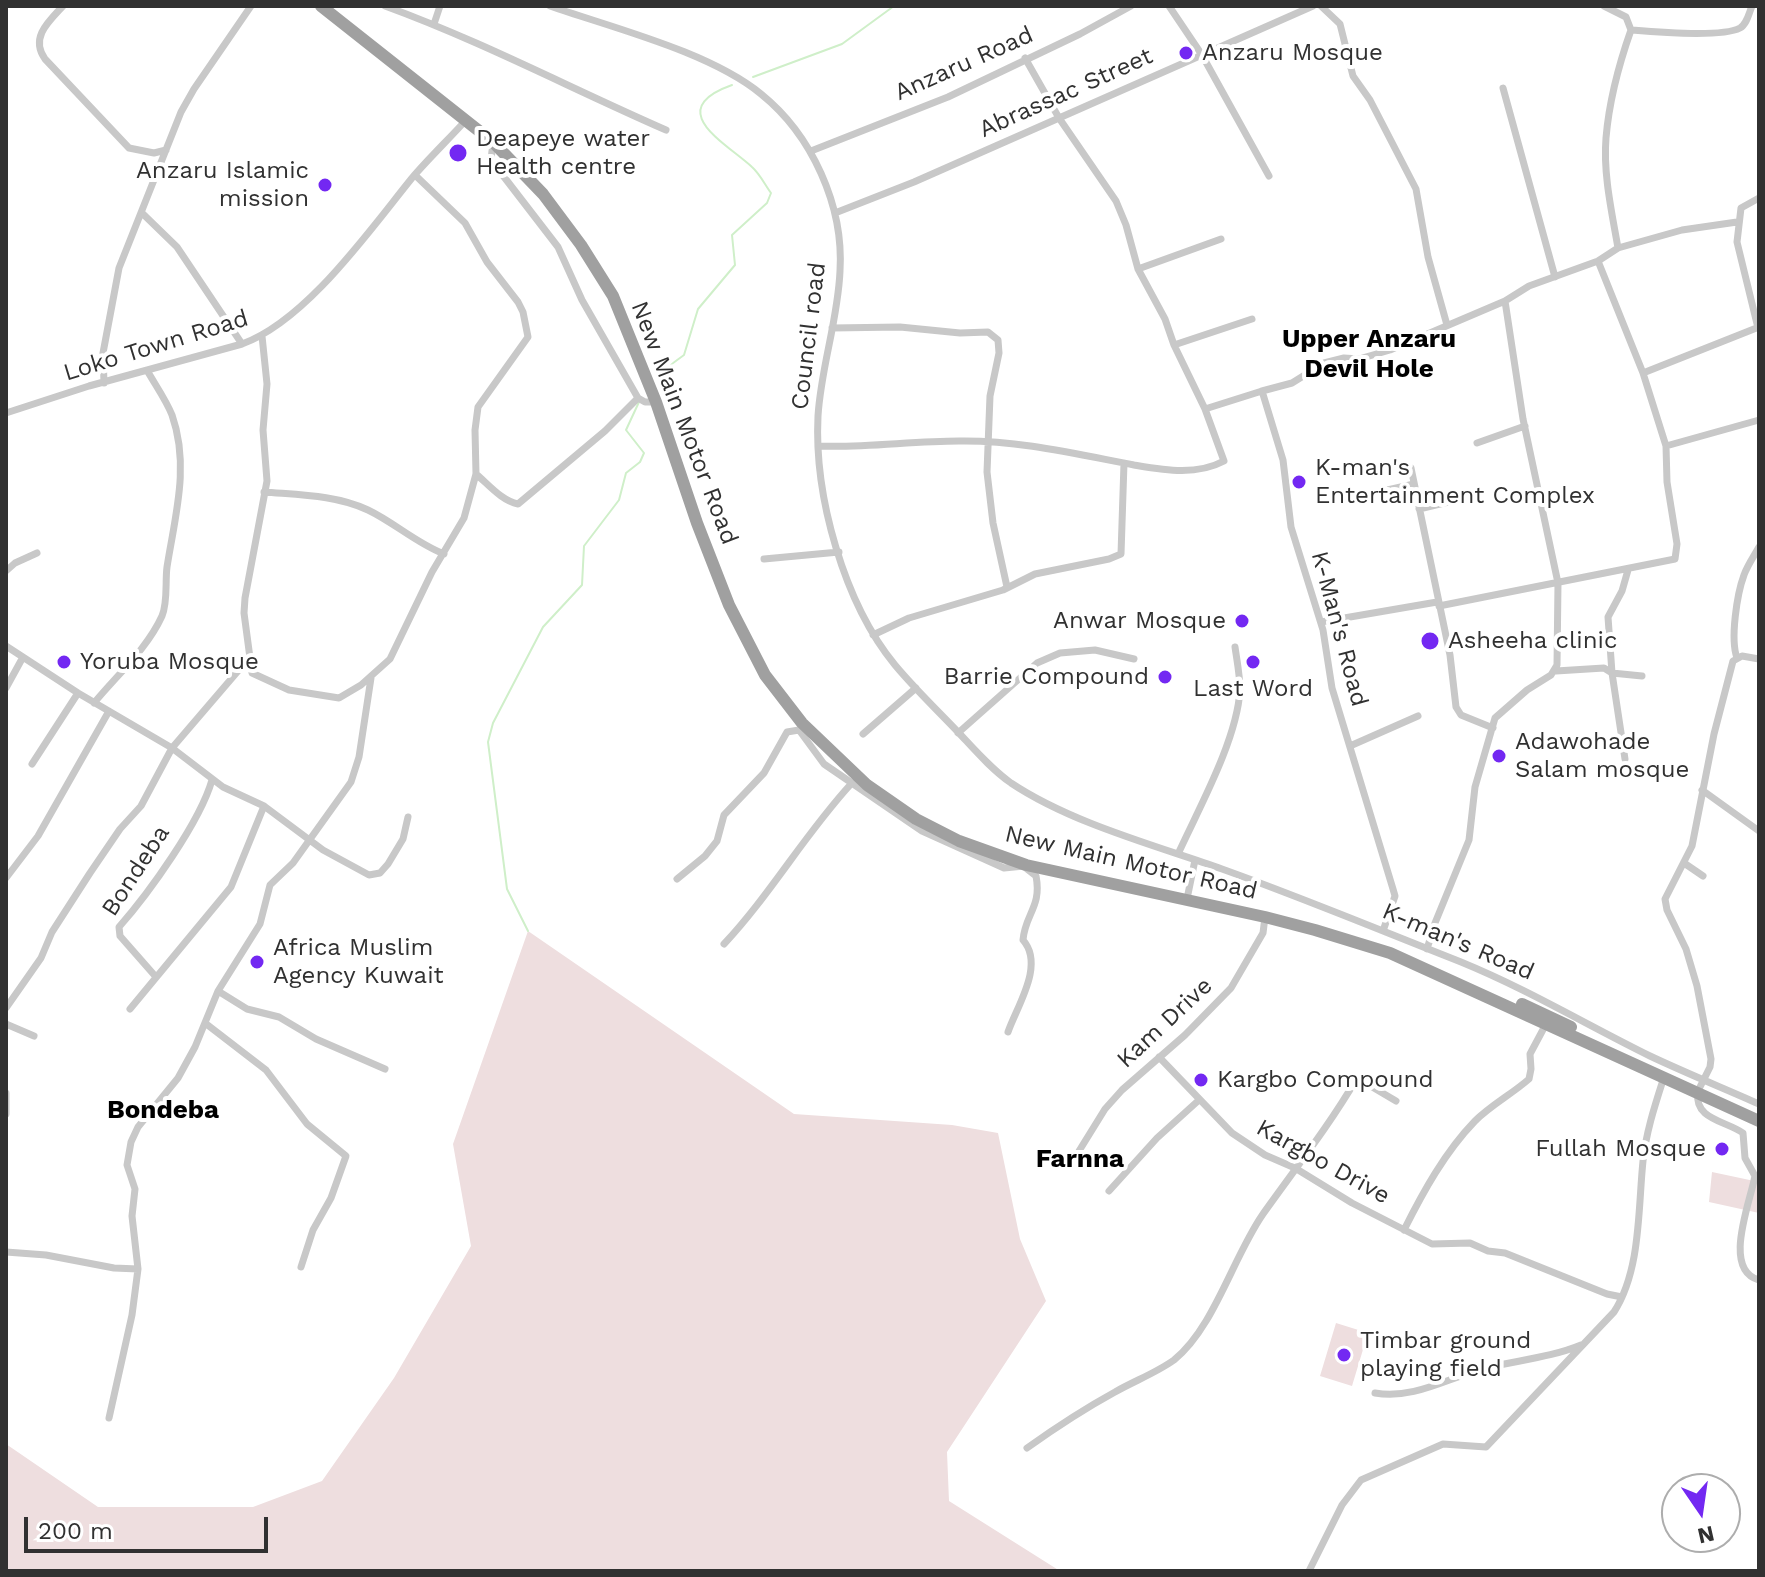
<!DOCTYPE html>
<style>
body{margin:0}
#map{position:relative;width:1765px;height:1577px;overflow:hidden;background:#fff;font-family:"Work Sans",sans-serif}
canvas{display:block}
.frame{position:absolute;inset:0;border:8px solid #313131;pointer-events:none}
.north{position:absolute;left:1661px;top:1473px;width:80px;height:80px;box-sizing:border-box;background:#fff;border:2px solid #adadad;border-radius:50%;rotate:167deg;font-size:22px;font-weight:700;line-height:32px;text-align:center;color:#313131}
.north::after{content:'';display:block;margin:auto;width:28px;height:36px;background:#7328f2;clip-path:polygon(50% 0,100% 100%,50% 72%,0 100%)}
.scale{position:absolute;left:24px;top:1517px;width:244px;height:36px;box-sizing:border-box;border:4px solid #313131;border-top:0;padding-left:10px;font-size:24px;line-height:28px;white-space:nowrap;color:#313131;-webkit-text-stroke:6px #fff;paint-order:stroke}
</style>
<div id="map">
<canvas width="1765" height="1577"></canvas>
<div class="frame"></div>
<div class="north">N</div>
<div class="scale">200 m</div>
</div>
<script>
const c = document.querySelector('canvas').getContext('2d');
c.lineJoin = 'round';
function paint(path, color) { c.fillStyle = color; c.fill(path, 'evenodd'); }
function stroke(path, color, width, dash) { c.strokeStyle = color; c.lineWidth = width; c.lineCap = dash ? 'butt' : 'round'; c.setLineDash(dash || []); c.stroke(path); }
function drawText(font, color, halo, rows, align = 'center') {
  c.font = font + ' "Work Sans",sans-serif'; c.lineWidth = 8; c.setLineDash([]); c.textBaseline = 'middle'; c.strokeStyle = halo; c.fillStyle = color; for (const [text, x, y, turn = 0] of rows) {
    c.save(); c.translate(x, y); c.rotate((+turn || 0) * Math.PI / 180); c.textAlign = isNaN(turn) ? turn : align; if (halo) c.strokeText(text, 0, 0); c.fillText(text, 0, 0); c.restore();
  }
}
paint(new Path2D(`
 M528 931 794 1114 952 1125 998 1133 1020 1239 1046 1301 947 1452 949 1501 1060 1571H6V1444L98 1507H253L322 1481 394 1378 471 1246 453 1144Z
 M1712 1172 1759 1182V1213L1709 1202Z
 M1336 1323 1368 1333 1352 1386 1320 1376Z`), '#eededf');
stroke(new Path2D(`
 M753 77 842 44 894 6
 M656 363 669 366 684 355 698 309 735 265 732 235 767 203 771 193C765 185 760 174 752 167 726 143 662 110 732 85
 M528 931 507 889 488 742 493 723 543 627 582 585 584 546 619 500 626 473 640 462 644 453 626 430 639 402`), '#cfefc9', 2);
stroke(new Path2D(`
 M63 6C48 22 30 38 45 59L129 148 154 153 166 150
 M385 6C481 41 572 89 666 130
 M550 6C613 28 710 52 761 94 812 135 844 206 840 271 838 320 821 367 818 416 814 496 844 603 895 665 915 689 937 710 958 732 974 749 991 769 1011 783 1071 823 1154 845 1222 869 1303 898 1382 931 1461 962 1527 989 1587 1025 1650 1056 1686 1073 1723 1088 1759 1104
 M1169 6 1202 55 1269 176
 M1321 6 1340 24 1353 76 1370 100 1416 189 1428 257 1447 325
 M1604 6 1626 17 1631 30
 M434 24 440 6
 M1631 30C1654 32 1721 38 1740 28 1747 24 1749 13 1752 6
 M1503 88 1555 277
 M493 142 491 160 558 247 582 300 638 398 645 402H656
 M811 151 948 97 1080 34 1131 6
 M142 213 177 247 242 344
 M835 213 914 182 1313 6
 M1618 248 1682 230 1737 222
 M1138 269 1221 239
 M832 328 900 327 960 333 988 332 998 340 999 353 990 396 987 472 993 523 1007 587
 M1758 328 1737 242 1741 208 1759 198
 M262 336 267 384 263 430 267 481 245 598 244 613 252 673 289 690 339 698 361 685 390 659 432 572 464 518 476 474 475 430 478 407 528 337 523 312 518 302 487 262 465 223 415 175
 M1174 345 1252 319
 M1643 373 1759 327
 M104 383 103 353 119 268 181 112 194 89 251 6
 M1262 391 1292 383 1324 363 1344 358 1359 359 1390 350 1505 301 1529 286 1598 261 1618 248C1612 213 1603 174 1606 138 1609 102 1619 64 1631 30
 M1205 409 1262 391 1283 460 1291 527 1323 630 1332 688 1393 889 1395 896 1383 931
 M6 413 89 386 242 344C306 321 369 231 412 178 429 158 449 139 467 119
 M1477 443 1525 426
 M818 446C865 448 911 441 959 441 1018 440 1076 454 1134 465 1164 470 1196 476 1224 461L1205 409 1174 345 1165 319 1138 269 1126 225 1116 201 1059 118 1025 58
 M1666 446 1759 420
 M1411 468 1450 655 1456 707 1461 715 1493 728
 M476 474C489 485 502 501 518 504L605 431 638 398
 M264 492C299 495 336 495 368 510 395 523 416 543 444 554
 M1352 498 1414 484
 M1419 509 1465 498
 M764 559 839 552
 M1628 570 1622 591 1608 617 1612 673 1642 676
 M6 571 15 563 37 553
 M1439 606 1675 559 1677 544 1667 482 1666 446 1643 373 1598 261
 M1321 622 1437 602
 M873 635 909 618 1003 590 1035 574 1109 559 1121 554 1124 463
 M6 646 78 693 172 748 223 787 264 806 323 850 369 875 380 873 388 864 403 839 408 817
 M1737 658C1730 639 1737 594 1744 575 1747 566 1754 556 1759 547
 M1556 671 1604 668 1612 673 1625 759
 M6 688 23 657
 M94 703C117 675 147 649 162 616 168 602 165 582 167 567 175 516 190 466 172 415 166 400 156 386 148 372
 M799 730 824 764 922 831 1004 868 1024 866
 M958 733 1037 663 1060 653 1095 650 1134 659
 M863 734 916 688
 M1350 746 1418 716
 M32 764 78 693
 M1702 790 1759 831
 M1178 854C1199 808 1237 740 1240 690 1240 676 1237 661 1235 647
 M1684 863 1703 876
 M6 878 38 836 109 711
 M677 879 705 856 717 841 724 815 764 773 787 732 799 730
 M1188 894 1195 860
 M724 944C770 895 805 834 851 784
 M1427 949 1435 923 1469 840 1475 787 1495 718 1527 690 1551 675 1557 665 1558 583 1523 419 1505 301
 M156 977 120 936 119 927C149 893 200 822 212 780
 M218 991 247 1009 279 1017 316 1039 385 1069
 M6 1008 41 958 52 932 90 873 120 829 141 806 172 748 250 657
 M130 1009 231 887 264 806
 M205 1023 266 1070 307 1124 346 1156 331 1198 313 1230 301 1267
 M6 1024 34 1036
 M1008 1032C1017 1006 1045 965 1023 940 1025 914 1042 907 1036 876L1027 869
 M1159 1057 1232 1133 1265 1155 1295 1168 1352 1203 1432 1244 1470 1243 1488 1251 1505 1253 1607 1294 1622 1297
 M1700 1087 1710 1067 1711 1059 1697 986 1686 949 1667 910 1665 899 1692 846 1714 734 1733 661 1742 656 1759 659
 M6 1093V1114
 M1698 1093C1694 1119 1726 1121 1743 1133L1745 1158 1755 1176C1750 1203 1722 1270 1759 1280
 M1079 1151 1105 1109 1122 1090 1185 1035 1231 988 1263 933 1265 917
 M1109 1191 1157 1138 1199 1100
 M1404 1230C1423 1192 1445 1152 1475 1121 1491 1105 1512 1094 1529 1079L1531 1069 1530 1054 1546 1024
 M6 1252 46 1255 114 1268 138 1269
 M1375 1393C1416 1400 1450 1376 1490 1367 1520 1360 1552 1357 1581 1345
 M109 1418 132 1315 138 1269 132 1216 135 1189 127 1165 131 1142 138 1127 178 1078 195 1047 218 991 260 924 270 885 293 863 351 782 359 757 371 678
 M1027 1448C1055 1428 1084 1409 1115 1392 1134 1381 1156 1373 1174 1360 1214 1328 1233 1257 1263 1214 1295 1169 1329 1126 1357 1078L1396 1101
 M1309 1571 1342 1505 1361 1480 1443 1444 1486 1447 1614 1312C1641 1270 1638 1209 1643 1161 1646 1132 1655 1105 1664 1077`), '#c8c8c8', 7);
stroke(new Path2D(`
 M321 6 493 142 543 194 581 245 613 296 656 402 697 523 729 605 765 675 802 723 867 785 916 819 959 841 1026 865 1265 917 1315 930 1390 953 1759 1121
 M1522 1004 1571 1027`), '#a0a0a0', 12);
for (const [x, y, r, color] of [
 [1186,53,8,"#7328f2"],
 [458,153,10,"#7328f2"],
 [325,185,8,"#7328f2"],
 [1299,482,8,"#7328f2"],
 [1242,621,8,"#7328f2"],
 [1430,641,10,"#7328f2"],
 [64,662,8,"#7328f2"],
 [1253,662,8,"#7328f2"],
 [1165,677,8,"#7328f2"],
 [1499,756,8,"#7328f2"],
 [257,962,8,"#7328f2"],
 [1201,1080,8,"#7328f2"],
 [1722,1149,8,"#7328f2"],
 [1344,1355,8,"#7328f2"]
]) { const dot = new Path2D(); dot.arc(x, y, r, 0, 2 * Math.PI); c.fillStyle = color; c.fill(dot); stroke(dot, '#fff', 3); }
drawText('24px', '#313131', '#fff', [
 ["Anzaru Mosque",1202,53],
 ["Deapeye water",476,139],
 ["Health centre",476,167],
 ["Anzaru Islamic",309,171,"right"],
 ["mission",309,199,"right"],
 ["K-man's",1315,468],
 ["Entertainment Complex",1315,496],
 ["Anwar Mosque",1226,621,"right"],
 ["Asheeha clinic",1448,641],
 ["Yoruba Mosque",80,662],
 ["Barrie Compound",1149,677,"right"],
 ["Last Word",1253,689,"center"],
 ["Adawohade",1515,742],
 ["Salam mosque",1515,770],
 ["Africa Muslim",273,948],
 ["Agency Kuwait",273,976],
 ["Kargbo Compound",1217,1080],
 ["Fullah Mosque",1706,1149,"right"],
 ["Timbar ground",1360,1341],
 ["playing field",1360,1369]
], 'left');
drawText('24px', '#313131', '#fff', [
 ["Anzaru Road",964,64,-24],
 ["Abrassac Street",1066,93,-24],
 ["Council road",809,336,-83],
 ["Loko Town Road",156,346,-17],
 ["New Main Motor Road",684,423,69],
 ["K-Man's Road",1339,629,75],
 ["New Main Motor Road",1131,863,13],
 ["Bondeba",136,871,-57],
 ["K-man's Road",1458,942,23],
 ["Kam Drive",1165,1023,-43],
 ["Kargbo Drive",1323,1162,29]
]);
drawText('bold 26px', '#000', '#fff', [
 ["Upper Anzaru",1369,339],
 ["Devil Hole",1369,369],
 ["Bondeba",163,1110],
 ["Farnna",1080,1159]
]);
</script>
